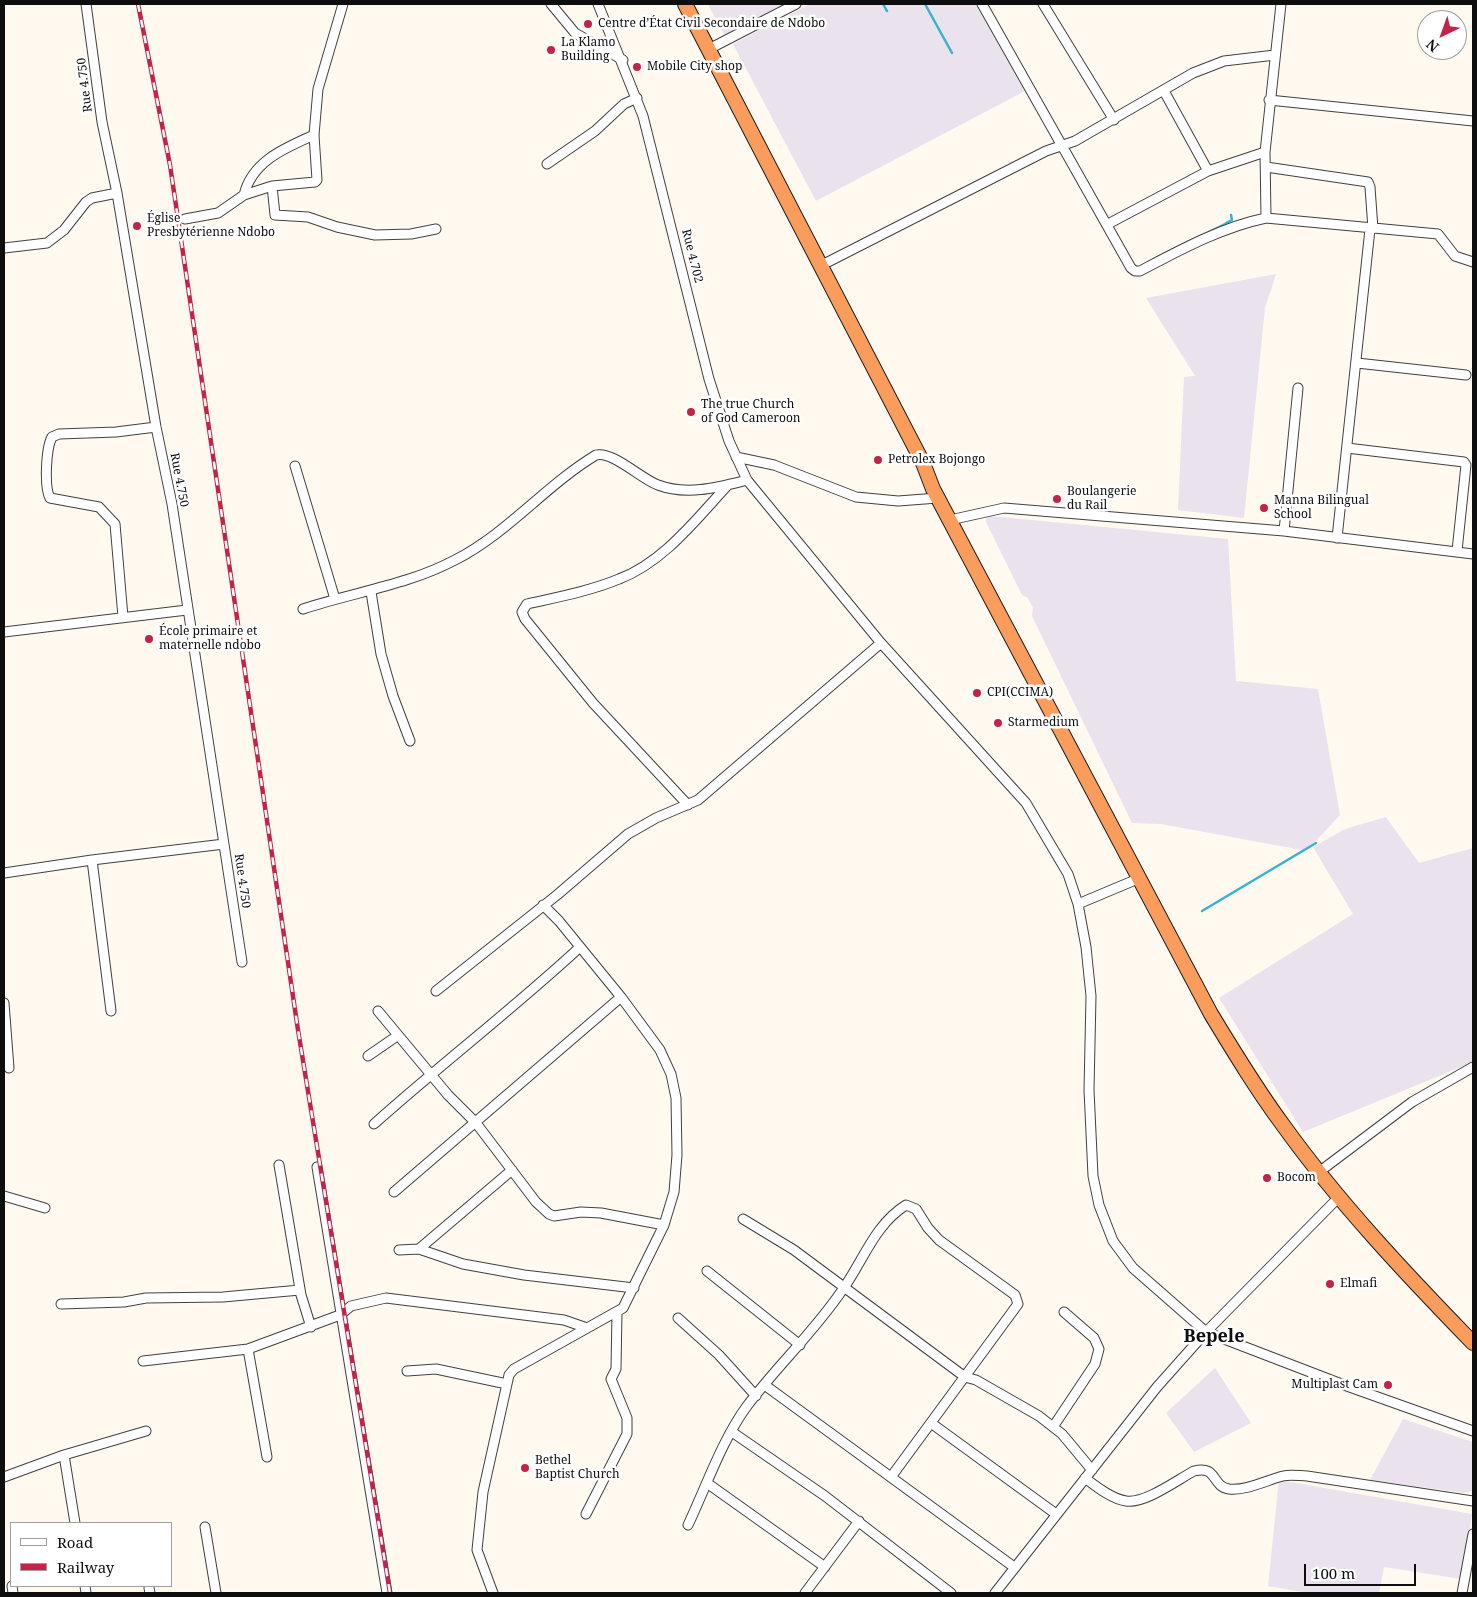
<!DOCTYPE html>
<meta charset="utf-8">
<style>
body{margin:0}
#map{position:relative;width:1477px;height:1597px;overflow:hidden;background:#fff9ef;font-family:"Noto Serif",serif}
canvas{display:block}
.frame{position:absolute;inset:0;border:5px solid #0e0e0e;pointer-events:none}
.legend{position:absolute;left:10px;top:1522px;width:162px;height:65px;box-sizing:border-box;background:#fff;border:1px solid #9f9f9f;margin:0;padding:6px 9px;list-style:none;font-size:15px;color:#0e0e0e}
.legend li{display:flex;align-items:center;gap:10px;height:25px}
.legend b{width:25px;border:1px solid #9f9f9f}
.north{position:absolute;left:1417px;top:10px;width:50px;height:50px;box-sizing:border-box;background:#fff;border:1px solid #9f9f9f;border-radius:50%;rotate:222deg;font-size:14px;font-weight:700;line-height:20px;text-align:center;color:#0e0e0e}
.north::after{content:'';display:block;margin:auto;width:18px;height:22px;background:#c32249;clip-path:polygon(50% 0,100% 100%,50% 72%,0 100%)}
.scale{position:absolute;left:1304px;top:1564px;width:112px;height:22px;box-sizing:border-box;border:2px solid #0e0e0e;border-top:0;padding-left:6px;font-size:15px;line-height:18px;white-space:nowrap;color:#0e0e0e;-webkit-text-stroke:4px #fff;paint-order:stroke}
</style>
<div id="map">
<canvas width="1477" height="1597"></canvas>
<div class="frame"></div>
<ul class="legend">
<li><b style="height:6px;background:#fff"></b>Road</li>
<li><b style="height:6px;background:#c32249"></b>Railway</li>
</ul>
<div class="north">N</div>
<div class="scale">100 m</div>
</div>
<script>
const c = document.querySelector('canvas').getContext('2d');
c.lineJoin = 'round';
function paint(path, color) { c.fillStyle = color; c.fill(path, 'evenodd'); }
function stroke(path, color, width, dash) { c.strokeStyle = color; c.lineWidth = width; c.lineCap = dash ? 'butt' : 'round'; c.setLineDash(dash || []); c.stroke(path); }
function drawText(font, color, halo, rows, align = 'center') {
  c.font = font + ' "Noto Serif",serif'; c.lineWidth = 5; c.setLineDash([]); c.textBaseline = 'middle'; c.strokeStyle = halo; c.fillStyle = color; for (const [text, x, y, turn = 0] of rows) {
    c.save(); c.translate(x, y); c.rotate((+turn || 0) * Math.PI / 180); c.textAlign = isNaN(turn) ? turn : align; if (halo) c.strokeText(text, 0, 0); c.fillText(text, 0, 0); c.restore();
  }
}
paint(new Path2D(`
 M708 4H788L724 35Z
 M810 4H976L1025 91 816 201 733 44Z
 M1276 274 1265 308 1244 518 1178 510 1184 377 1195 376 1146 298Z
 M990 516 1228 539 1236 681 1318 689 1340 815 1316 841 1302 850 1161 824 1132 823 1032 616 1033 608 1028 598 1022 595 986 522V518Z
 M1386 817 1419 863 1473 848V1062L1303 1132 1219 998 1353 914 1313 847 1345 829Z
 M1215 1368 1251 1423 1194 1452 1166 1413Z
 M1403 1419 1473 1442V1491L1464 1493 1370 1480Z
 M1279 1480 1472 1514 1461 1579 1384 1567 1379 1593H1308L1268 1586Z`), '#eae2ed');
stroke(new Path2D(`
 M883 4 887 11
 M925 4 952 53
 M1226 223 1232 220 1231 215
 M1203 235 1225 224
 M1202 911 1316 843`), '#37b2d1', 2.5);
const minor = new Path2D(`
 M86 4 102 122 117 193 156 427 172 504 242 962
 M551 4 575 33 623 60
 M598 4 643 116 709 379 729 441 747 480 881 643 1026 803 1068 874 1078 904 1086 947 1091 996 1089 1090 1093 1176 1099 1205 1113 1241 1133 1268 1206 1332 1344 1385 1473 1431
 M982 4 1131 268 1135 271H1140C1180 250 1222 227 1266 218L1438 234 1455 256 1473 262
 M1043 4 1114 120
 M709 49 796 4
 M1164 91 1208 171
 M1269 100 1473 121
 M547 164 595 131 624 104 637 98
 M1266 167 1368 182 1370 187 1373 229
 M272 186 275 215 308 217 337 227 375 235 411 234 436 229
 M244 195C252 161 285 148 314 135
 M1266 218 1265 152 1281 4
 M185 219 218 213 244 195 272 186 315 182 317 180 314 135 318 89 343 4
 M1108 224 1208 171 1265 152
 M4 248 47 243 64 230 86 202 92 198 117 193
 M822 265 1046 151 1075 141 1193 73 1224 61 1275 55
 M1357 363 1466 375
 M1347 448 1464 462 1466 465 1457 551
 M736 457 774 465 856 497 898 501 938 498
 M295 466 335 599
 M950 520 1004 508 1284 531 1473 554
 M1284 531 1298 388
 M1337 538 1370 229
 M371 592 381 654 393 696 410 741
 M303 609C354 592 408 585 455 560 508 533 546 485 596 455 613 451 641 479 658 485 687 496 719 487 747 480
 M123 617 115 524 99 507 50 498C44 487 46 448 52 437L59 434 116 432 156 427
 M4 632 187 610
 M688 805 593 703 525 619 522 612 527 604C558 597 590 591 619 579 664 562 697 518 728 485
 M92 860 224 844
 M4 873 92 860 111 1011
 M1078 904 1140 878
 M436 991 557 895 628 834 656 818 698 800 881 643
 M4 1003 9 1068
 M378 1011 448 1095 476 1123 536 1202 549 1214 554 1216 581 1212 601 1213 664 1225
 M368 1056 397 1036
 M374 1124C441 1064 513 1009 579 948
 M279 1165 301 1295 311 1327
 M317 1167 387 1593
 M1319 1172 1412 1102 1473 1067
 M394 1192 621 997
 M4 1196 45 1208
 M743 1219 794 1250 965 1377 976 1380 1039 1416 1062 1434 1092 1470
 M419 1249 463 1264 524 1275 634 1288
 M399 1250 419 1249 512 1170
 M707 1271 800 1345
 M61 1304 124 1302 146 1298 223 1297 300 1290
 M678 1318 719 1355 756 1396
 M248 1349 267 1457
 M143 1361 248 1349 340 1315 351 1306 386 1298 564 1320 587 1328
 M407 1371 436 1369 507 1384
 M766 1386 1014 1567
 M931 1423 1056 1514
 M1053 1427 1095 1364 1099 1349 1094 1338 1064 1312
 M732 1432 825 1496 951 1593
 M4 1477 64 1455
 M1085 1478C1097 1487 1112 1499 1126 1501 1145 1504 1177 1480 1194 1471 1218 1465 1211 1486 1229 1489 1246 1491 1267 1480 1283 1476 1291 1474 1300 1476 1307 1476L1473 1501
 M707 1483 825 1567
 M586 1514 627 1434V1418L611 1379 616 1369 617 1312
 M75 1523 64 1455 146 1431
 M688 1525C706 1487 722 1440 747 1406 777 1366 815 1331 843 1289 863 1261 875 1224 906 1205L916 1209 928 1228 939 1240 1015 1295 1018 1304 891 1477
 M205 1527 216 1593
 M12 1586 13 1593
 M85 1586 86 1593
 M149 1588 150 1593
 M493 1593 477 1550 483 1492 509 1375 514 1369 623 1308 664 1225 674 1192 677 1155 676 1098 671 1074 660 1050 621 997 559 921 543 905
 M805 1593 859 1521
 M995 1593 1157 1387 1206 1332 1339 1197
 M1462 1593 1473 1534`);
const trunk = new Path2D(`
 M685 4 923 463 933 489 1211 1014C1234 1052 1257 1090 1283 1125 1339 1203 1406 1274 1473 1343`);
stroke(minor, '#414141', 11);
stroke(trunk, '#1f1f1f', 16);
stroke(minor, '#fff', 9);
stroke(trunk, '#fa9c5b', 14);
const rail = new Path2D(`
 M138 4 170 165 298 1030 390 1593`);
stroke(rail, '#c32249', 4.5);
stroke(rail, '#fff', 2.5, [8]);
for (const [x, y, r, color] of [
 [588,24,5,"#c32249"],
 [551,50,5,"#c32249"],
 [637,67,5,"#c32249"],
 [137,226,5,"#c32249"],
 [691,412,5,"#c32249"],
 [878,460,5,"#c32249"],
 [1057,499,5,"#c32249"],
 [1264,508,5,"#c32249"],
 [149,639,5,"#c32249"],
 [977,693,5,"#c32249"],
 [998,723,5,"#c32249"],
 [1267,1178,5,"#c32249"],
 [1330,1284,5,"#c32249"],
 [1388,1385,5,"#c32249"],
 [525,1468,5,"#c32249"]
]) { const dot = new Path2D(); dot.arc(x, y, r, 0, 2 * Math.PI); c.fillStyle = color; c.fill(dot); stroke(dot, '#fff', 2); }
drawText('12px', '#0e0e0e', '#fff', [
 ["Centre d’État Civil Secondaire de Ndobo",598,24],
 ["La Klamo",561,43],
 ["Building",561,57],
 ["Mobile City shop",647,67],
 ["Église",147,219],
 ["Presbytérienne Ndobo",147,233],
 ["The true Church",701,405],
 ["of God Cameroon",701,419],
 ["Petrolex Bojongo",888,460],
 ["Boulangerie",1067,492],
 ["du Rail",1067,506],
 ["Manna Bilingual",1274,501],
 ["School",1274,515],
 ["École primaire et",159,632],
 ["maternelle ndobo",159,646],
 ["CPI(CCIMA)",987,693],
 ["Starmedium",1008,723],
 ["Bocom",1277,1178],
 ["Elmafi",1340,1284],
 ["Multiplast Cam",1378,1385,"right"],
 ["Bethel",535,1461],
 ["Baptist Church",535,1475]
], 'left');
drawText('12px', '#0e0e0e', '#fff', [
 ["Rue 4.750",85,85,-97],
 ["Rue 4.702",692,256,76],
 ["Rue 4.750",179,480,79],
 ["Rue 4.750",242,881,82]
]);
drawText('bold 18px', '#0e0e0e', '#fff', [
 ["Bepele",1214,1337]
]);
</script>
